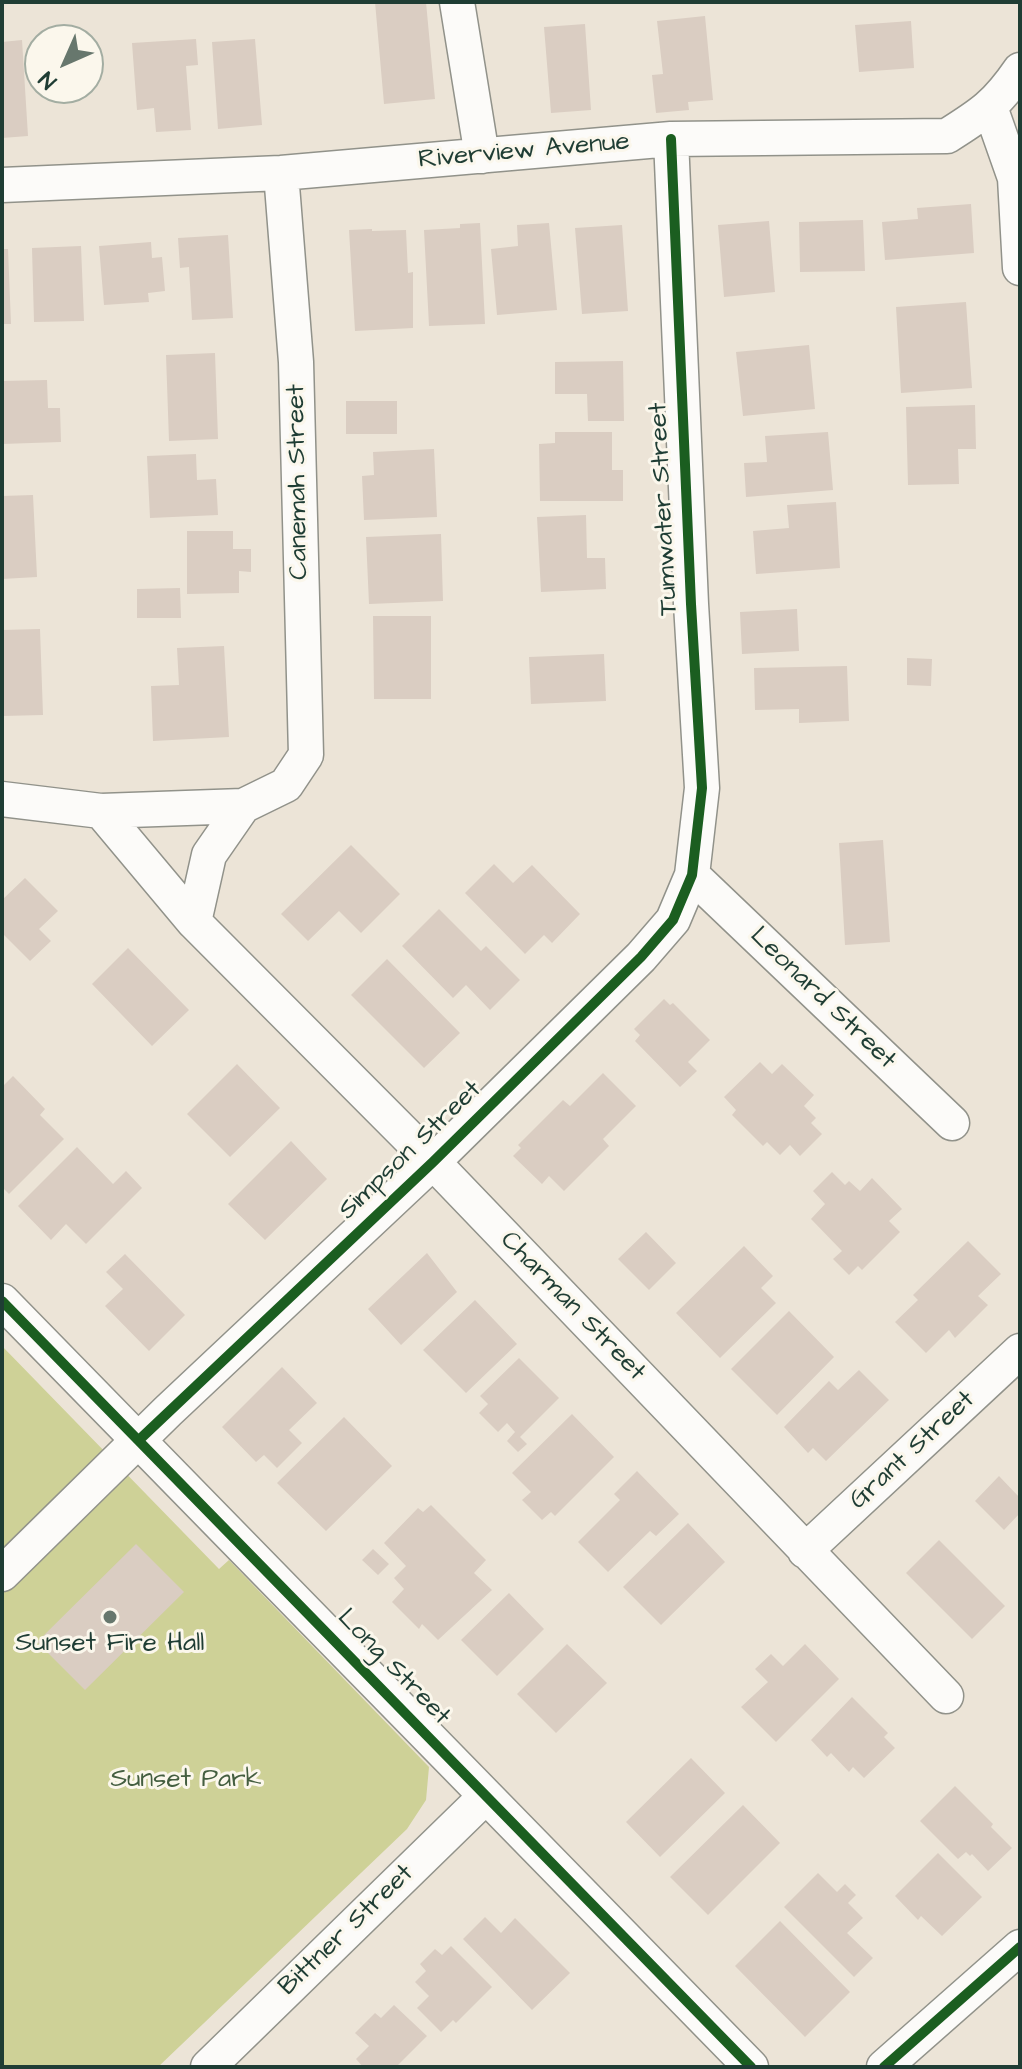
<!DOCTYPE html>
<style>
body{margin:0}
#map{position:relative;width:1022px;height:2069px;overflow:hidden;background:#ece4d7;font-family:"Architects Daughter",sans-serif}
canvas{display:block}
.frame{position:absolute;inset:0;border:4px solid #1f3d34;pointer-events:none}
.north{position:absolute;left:24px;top:24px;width:80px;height:80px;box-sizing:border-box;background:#fbf7ec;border:2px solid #a3ada2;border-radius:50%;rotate:225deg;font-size:22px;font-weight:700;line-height:32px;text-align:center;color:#1f3d34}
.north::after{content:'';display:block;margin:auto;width:28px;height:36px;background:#67776d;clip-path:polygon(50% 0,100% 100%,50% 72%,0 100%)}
</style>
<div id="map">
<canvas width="1022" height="2069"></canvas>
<div class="frame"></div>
<div class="north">N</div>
</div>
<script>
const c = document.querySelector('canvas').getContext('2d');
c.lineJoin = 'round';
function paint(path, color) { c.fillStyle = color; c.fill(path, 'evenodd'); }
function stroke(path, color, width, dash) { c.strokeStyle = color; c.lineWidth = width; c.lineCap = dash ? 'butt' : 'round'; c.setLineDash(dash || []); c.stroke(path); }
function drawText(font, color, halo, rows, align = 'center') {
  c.font = font + ' "Architects Daughter",sans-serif'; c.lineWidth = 6; c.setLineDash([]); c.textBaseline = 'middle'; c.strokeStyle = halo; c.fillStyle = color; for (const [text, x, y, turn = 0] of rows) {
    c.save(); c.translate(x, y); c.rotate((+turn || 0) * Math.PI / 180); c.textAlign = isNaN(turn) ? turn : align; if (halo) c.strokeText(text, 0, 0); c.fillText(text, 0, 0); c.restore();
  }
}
paint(new Path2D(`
 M2 1346 219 1569 229 1560 429 1767 426 1800 407 1829 158 2067H2Z`), '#ced197');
paint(new Path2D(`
 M375 2H426L435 99 384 104Z
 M705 16 713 100 688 102 689 110 656 113 652 75 663 74 657 21Z
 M911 21 914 68 859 72 855 25Z
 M585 24 591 110 551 113 544 27Z
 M196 39 198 65 186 66 191 130 156 132 154 108 137 110 132 43Z
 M255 39 262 125 218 129 212 42Z
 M22 40 28 136 2 138V42Z
 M971 204 974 253 885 260 882 222 918 219 917 208Z
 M863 220 865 271 800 272 799 222Z
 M769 221 775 292 724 297 718 225Z
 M480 223 485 324 429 326 424 230 460 228V224Z
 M549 223 557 310 497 315 491 249 518 246 517 225Z
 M622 225 628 311 582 314 575 228Z
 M372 229V231L406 230 408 273 413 272V328L355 331 349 230Z
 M228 235 233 318 192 320 189 267 180 268 178 238Z
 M151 242 152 258 162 257 165 291 148 293 149 302 104 305 99 246Z
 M81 246 84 321 34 322 32 248Z
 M2 249H8L11 324H2Z
 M966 302 972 388 901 393 896 307Z
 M809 345 815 409 743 416 736 352Z
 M215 353 218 439 169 441 166 355Z
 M623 361 624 421H588L587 394H555V362Z
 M47 380 48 408H60L61 442 2 444V381Z
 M346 401H397V434H346Z
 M975 405 976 449H958L959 484 908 485 906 407Z
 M555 432H612V470H623V501H540L539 444 555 443Z
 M828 432 833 490 746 497 744 463 767 462 765 436Z
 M434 449 437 517 364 520 362 476 374 475 373 452Z
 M196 454 197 480 216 479 218 515 150 518 147 456Z
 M33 495 37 577 2 579V496Z
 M836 502 840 568 756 574 753 531 789 528 787 505Z
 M586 515 587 558H605L606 589 541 592 537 517Z
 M187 531H233V549H251V572L239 571V593L187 594Z
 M441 534 443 601 369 604 366 537Z
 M180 588 181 618H137V589Z
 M797 609 799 651 742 654 740 612Z
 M373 616H431V699H374Z
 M40 629 43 715 2 716V630Z
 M224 646 229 737 153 741 151 686 179 685 177 648Z
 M604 654 606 701 531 704 529 657Z
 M907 658 932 659 931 686 907 685Z
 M847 666 849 721 799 723V709L755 710 754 668Z
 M883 840 890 942 845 945 839 843Z
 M351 845 400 894 361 933 339 911 308 941 281 914Z
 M494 864 513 883 532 865 580 914 552 943 544 935 525 954 465 893Z
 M25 878 58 911 39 929 51 941 30 961 2 933V900Z
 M439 909 481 951 486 946 520 980 490 1010 466 985 453 998 402 946Z
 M128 948 189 1010 152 1046 92 984Z
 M387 959 460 1033 424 1068 351 995Z
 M664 999 670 1005 673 1003 710 1040 688 1062 697 1071 680 1087 635 1041 640 1035 634 1029Z
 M760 1062 772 1074 782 1064 814 1095 804 1106 816 1118 811 1123 822 1134 800 1156 790 1145 780 1155 767 1142 763 1146 732 1115 736 1110 724 1097Z
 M237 1064 280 1108 230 1157 187 1114Z
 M603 1073 636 1106 603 1139 609 1146 564 1191 549 1176 542 1184 513 1156 521 1148 518 1145 563 1100 570 1106Z
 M13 1076 45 1109 40 1115 64 1139 9 1194 2 1187V1087Z
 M291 1141 327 1179 265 1240 228 1204Z
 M77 1147 113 1184 126 1171 142 1188 86 1244 66 1224 51 1240 18 1206Z
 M832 1172 845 1185 849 1181 860 1191 872 1178 902 1209 889 1221 900 1232 862 1270 858 1266 849 1275 833 1259 842 1251 811 1219 825 1204 813 1191Z
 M646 1232 676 1263 649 1290 618 1259Z
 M968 1241 1001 1274 978 1296 988 1305 955 1338 949 1330 926 1353 895 1322 918 1300 913 1295Z
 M744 1246 773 1276 761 1288 776 1303 720 1358 676 1313Z
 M427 1253 457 1292 401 1345 368 1309Z
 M125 1254 185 1315 149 1351 105 1306 123 1289 106 1272Z
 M475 1300 517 1344 466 1393 423 1350Z
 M789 1311 834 1357 777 1415 731 1369Z
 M519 1358 559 1398 520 1437 527 1444 518 1452 507 1441 515 1432 507 1423 498 1432 479 1413 488 1404 480 1396Z
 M282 1367 317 1403 289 1430 302 1443 277 1468 264 1455 256 1462 222 1427Z
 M859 1370 889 1400 826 1461 813 1448 808 1453 784 1427 829 1381 838 1390Z
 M572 1414 614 1457 555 1516 551 1512 542 1520 522 1500 531 1492 512 1473Z
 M344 1417 392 1466 326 1531 277 1483Z
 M637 1471 679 1514 656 1536 650 1531 608 1572 578 1542 620 1500 614 1494Z
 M999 1476 1020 1498V1513L1004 1530 975 1501Z
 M431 1505 486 1560 474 1573 492 1590 438 1640 422 1624 419 1629 392 1602 404 1589 394 1578 406 1566 384 1543 418 1508 423 1512Z
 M688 1523 725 1562 661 1625 623 1587Z
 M939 1540 1005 1606 972 1639 906 1573Z
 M136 1544 184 1592 85 1690 37 1642Z
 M373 1549 389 1564 378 1575 362 1560Z
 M509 1593 544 1629 497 1676 461 1640Z
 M567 1644 607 1683 556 1733 517 1694Z
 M805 1644 839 1679 776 1742 741 1707 768 1682 755 1669 771 1654 783 1666Z
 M852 1697 888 1733 884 1737 895 1748 864 1778 853 1767 849 1772 831 1753 827 1757 811 1740Z
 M691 1758 725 1793 660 1857 626 1822Z
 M955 1786 993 1824 991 1827 1012 1848 988 1871 972 1854 970 1856 966 1852 958 1859 920 1821Z
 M743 1805 780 1843 708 1915 670 1877Z
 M938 1853 982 1897 942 1936 921 1916 918 1920 895 1896Z
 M818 1873 837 1892 845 1884 856 1895 848 1903 863 1918 847 1933 873 1958 854 1977 784 1907Z
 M485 1917 501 1933 515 1918 570 1973 532 2010 463 1939Z
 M780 1921 850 1992 805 2037 735 1966Z
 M451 1946 492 1987 456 2023 453 2020 441 2032 417 2008 429 1996 415 1982 426 1971 420 1964 435 1949 442 1955Z
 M394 2005 427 2036 396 2067H363L356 2059 369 2046 355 2033 375 2013 381 2018Z`), '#dacdc2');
const minor = new Path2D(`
 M457 2 482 156
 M990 107 1015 178 1020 268
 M2 185 281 173 671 139 947 136C982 114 996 105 1020 70
 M2 799 101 811 243 806 286 785 306 755 296 362 281 173
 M101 811 194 922 433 1162 946 1696
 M692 875 952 1123
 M194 922 209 855 243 806
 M2 1301 751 2067
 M805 1551 1020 1351
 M2 1574 168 1411 433 1162 641 957 673 920 692 875 702 788 691 604 671 139
 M208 2067 486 1796
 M884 2067 1020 1947`);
stroke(minor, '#91928a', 37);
stroke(minor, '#fcfbf9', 34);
stroke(new Path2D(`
 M2 1301 751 2067
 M139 1440 433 1162 641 957 673 920 692 875 702 788 691 604 671 139
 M884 2067 1020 1947`), '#1b5e20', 10);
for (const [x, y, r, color] of [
 [110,1617,8,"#67776d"]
]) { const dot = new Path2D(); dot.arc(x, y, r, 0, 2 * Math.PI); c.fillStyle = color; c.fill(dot); stroke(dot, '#fbf7ec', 3); }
drawText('26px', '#1f3d34', '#fbf7ec', [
 ["Riverview Avenue",524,152,-5],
 ["Canemah Street",299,482,-91],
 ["Tumwater Street",665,509,-93],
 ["Leonard Street",822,999,44],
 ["Simpson Street",411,1151,-44],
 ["Charman Street",572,1307,46],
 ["Grant Street",913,1451,-43],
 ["Long Street",393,1668,46],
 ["Bittner Street",347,1931,-44]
]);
drawText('26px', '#1f3d34', '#fbf7ec', [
 ["Sunset Fire Hall",110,1645]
]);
drawText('26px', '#445e40', '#fbf7ec', [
 ["Sunset Park",186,1781]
]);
</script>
